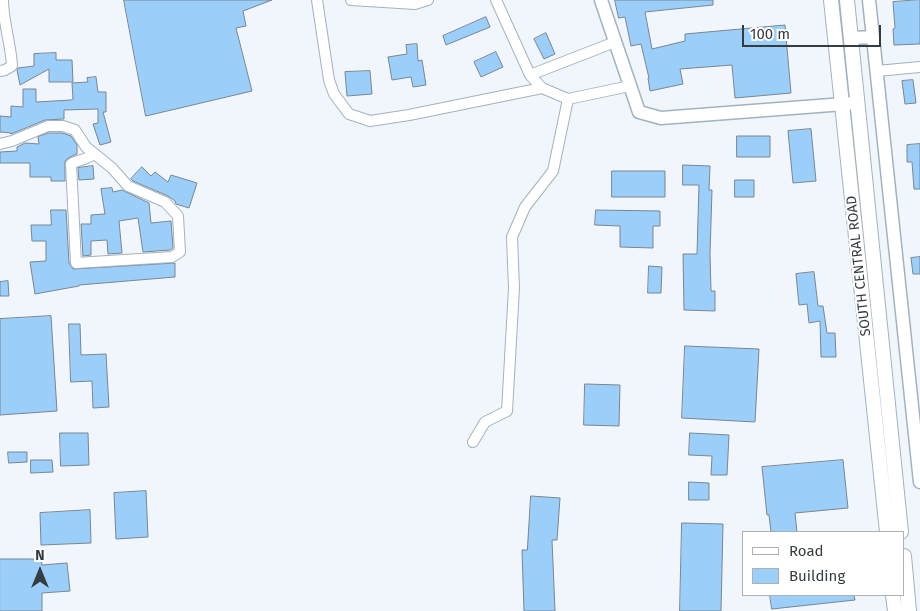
<!DOCTYPE html>
<style>
body{margin:0}
#map{position:relative;width:920px;height:611px;overflow:hidden;background:#f0f6fc;font-family:"Fira Sans",sans-serif}
canvas{display:block}
.legend{position:absolute;left:742px;top:531px;width:162px;height:65px;box-sizing:border-box;background:#fff;border:1px solid #aeb1b3;margin:0;padding:6px 9px;list-style:none;font-size:15px;color:#353c41}
.legend li{display:flex;align-items:center;gap:10px;height:25px}
.legend b{width:25px;border:1px solid #aeb1b3}
.north{position:absolute;left:15px;top:546px;width:50px;height:50px;-webkit-text-stroke:4px #fff;paint-order:stroke;rotate:0deg;font-size:14px;font-weight:700;line-height:20px;text-align:center;color:#353c41}
.north::after{content:'';display:block;margin:auto;width:18px;height:22px;background:#353c41;clip-path:polygon(50% 0,100% 100%,50% 72%,0 100%)}
.scale{position:absolute;left:742px;top:25px;width:139px;height:22px;box-sizing:border-box;border:2px solid #353c41;border-top:0;padding-left:6px;font-size:15px;line-height:18px;white-space:nowrap;color:#353c41;-webkit-text-stroke:4px #fff;paint-order:stroke}
</style>
<div id="map">
<canvas width="920" height="611"></canvas>
<ul class="legend">
<li><b style="height:6px;background:#fff"></b>Road</li>
<li><b style="height:14px;background:#9bcffa"></b>Building</li>
</ul>
<div class="north">N</div>
<div class="scale">100 m</div>
</div>
<script>
const c = document.querySelector('canvas').getContext('2d');
c.lineJoin = 'round';
function paint(path, color) { c.fillStyle = color; c.fill(path, 'evenodd'); }
function stroke(path, color, width, dash) { c.strokeStyle = color; c.lineWidth = width; c.lineCap = dash ? 'butt' : 'round'; c.setLineDash(dash || []); c.stroke(path); }
function drawText(font, color, halo, rows, align = 'center') {
  c.font = font + ' "Fira Sans",sans-serif'; c.lineWidth = 4; c.setLineDash([]); c.textBaseline = 'middle'; c.strokeStyle = halo; c.fillStyle = color; for (const [text, x, y, turn = 0] of rows) {
    c.save(); c.translate(x, y); c.rotate((+turn || 0) * Math.PI / 180); c.textAlign = isNaN(turn) ? turn : align; if (halo) c.strokeText(text, 0, 0); c.fillText(text, 0, 0); c.restore();
  }
}
const building = new Path2D(`
 M124 0H272L243 11 246 26 236 28 252 91 146 116Z
 M615 0H713V5L645 12 652 49 685 41V34L785 25 791 93 735 98 732 65 680 69 683 84 650 91 648 78H649L641 44 631 46 625 17 619 18Z
 M920 0V44L894 45 893 29 895 28 893 2Z
 M486 17 490 27 446 45 443 36Z
 M546 33 555 54 544 59 534 39Z
 M417 44 418 61 422 60 426 85 413 87 411 77 392 80 388 57 407 54 406 45Z
 M496 52 503 67 481 77 474 62Z
 M56 53V60H72L73 82H49V69L20 85 17 70 18 68 34 66V54Z
 M370 71 372 94 347 96 345 72Z
 M96 77 98 92H106V112H103L111 142 100 145 93 124 98 123V109L64 110V119L45 120 11 134V133L0 132V116L11 117V106L23 107V89H36V102L71 100 73 99 72 83 88 82 87 78Z
 M913 80 916 103 905 104 902 81Z
 M811 129 816 181 793 183 788 131Z
 M49 133H62L71 136 77 145V154L68 158 65 161V181H51V177H30V163H0V152L17 151V147L25 143 39 144 38 137Z
 M737 136H770V157H737Z
 M920 144V189H914L912 162H907V145Z
 M683 165 710 166 709 190H712L710 254 711 291H715V311L684 310 683 254H697L699 185H683Z
 M93 166 94 179 79 180 78 168Z
 M142 167 151 176 155 172 168 182 171 175 197 183 189 208 176 204 175 201 168 196 133 181 131 179Z
 M612 171H665V197H612Z
 M735 180H754V197H735Z
 M112 188 113 192 122 190 149 203 151 223 171 221 173 248 170 250 143 252 138 218 119 221 122 253 108 254 107 240 91 241V255L83 256 81 224H91V215L105 214 101 189Z
 M51 210H66L69 263 73 269 175 263V277L79 285V286L35 294 30 262 46 261V241H32L31 225H51Z
 M596 210 660 211V226H653V248L620 247V226L595 225Z
 M920 257V274H913L911 258Z
 M649 266 662 267 661 293H648Z
 M814 272 818 306H823L827 333H835L836 357H821L820 321 809 323 807 304 799 305 796 274Z
 M8 281 9 296H0V282Z
 M51 316 57 411 0 415V319Z
 M69 324H80L81 355 106 354 109 407 93 408 92 381 71 382Z
 M685 346 759 349 755 422 682 418Z
 M585 384 620 385 619 426 584 425Z
 M60 433H88L89 465 61 466Z
 M690 433 729 435 727 475H711L712 456 689 455Z
 M8 452H27V462L9 463Z
 M31 460H52L53 472 31 473Z
 M843 460 848 508 795 513 797 532H771L769 515H767L762 467Z
 M689 482 709 483V500H689Z
 M146 491 148 537 116 539 114 493Z
 M531 496 560 498 557 540H552L555 611H524L522 550H527Z
 M90 510 91 543 41 545 40 513Z
 M682 523 723 524 721 611H680Z
 M0 559H41L42 565 67 563 70 591 42 593V611H0Z
 M770 595H854L855 600 772 609Z`);
paint(building, '#9bcffa');
stroke(building, '#778692', 1);
const minor = new Path2D(`
 M317 0 329 80 334 94 349 114 370 121 409 115 542 88
 M351 0 415 4 428 0
 M496 0 530 75
 M615 42 530 75 542 88 568 99 630 86
 M0 71 5 70 12 66C11 44 3 22 3 0
 M877 71 920 67
 M0 144 12 141 48 126H63L75 130 86 147 112 168 128 186 165 202 178 216 180 252 172 257 76 263 71 164C78 160 86 160 94 154
 M473 442 485 422 507 411 514 288 512 237 525 207 553 171 568 99`);
const tertiary = new Path2D(`
 M601 0 639 112 661 118 857 103
 M869 0 920 482
 M851 38 873 37`);
const secondary = new Path2D(`
 M831 0 887 532
 M847 0 901 532
 M904 556 909 611
 M893 595 895 611`);
stroke(minor, '#a3b2bf', 12);
stroke(tertiary, '#a3b2bf', 15);
stroke(secondary, '#a3b2bf', 16);
stroke(minor, '#fff', 10);
stroke(tertiary, '#fff', 12);
stroke(secondary, '#fff', 14);
drawText('14px', '#353c41', '#fff', [
 ["SOUTH CENTRAL ROAD",859,266,-96]
]);
</script>
